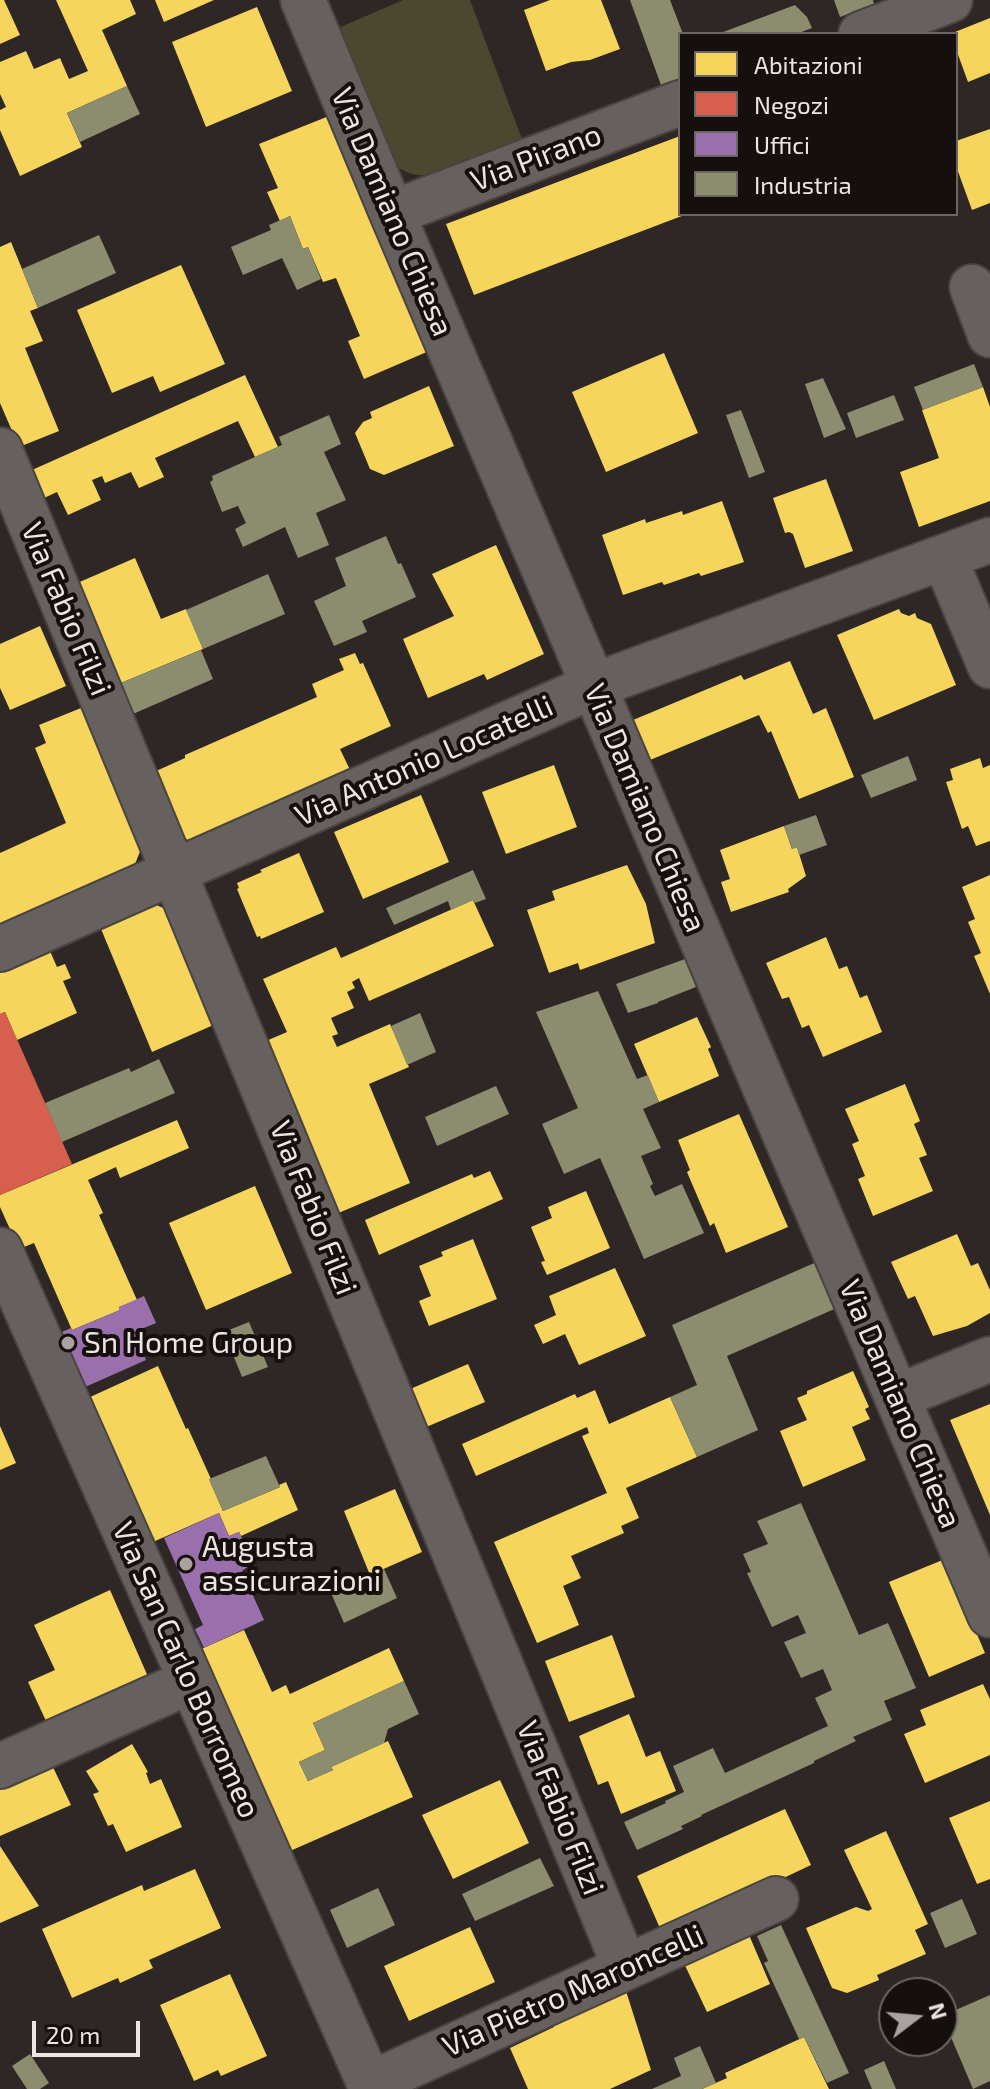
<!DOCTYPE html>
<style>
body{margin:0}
#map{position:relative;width:990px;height:2089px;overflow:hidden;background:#2e2726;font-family:"Exo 2",sans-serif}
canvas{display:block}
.legend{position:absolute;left:678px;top:32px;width:280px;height:184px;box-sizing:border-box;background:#150f0e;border:2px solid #6b6563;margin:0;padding:10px 14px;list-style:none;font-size:24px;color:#ede5e2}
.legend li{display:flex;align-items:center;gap:16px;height:40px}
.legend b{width:40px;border:2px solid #6b6563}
.north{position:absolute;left:878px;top:1977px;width:80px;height:80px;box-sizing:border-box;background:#150f0e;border:2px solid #6b6563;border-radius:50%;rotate:74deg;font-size:22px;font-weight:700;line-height:32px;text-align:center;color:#ede5e2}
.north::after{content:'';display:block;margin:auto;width:28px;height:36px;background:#aaa2a0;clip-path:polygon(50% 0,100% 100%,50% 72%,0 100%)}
.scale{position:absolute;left:32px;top:2021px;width:108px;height:36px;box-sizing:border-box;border:4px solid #ede5e2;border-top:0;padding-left:10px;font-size:24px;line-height:28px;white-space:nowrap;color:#ede5e2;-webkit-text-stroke:6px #150f0e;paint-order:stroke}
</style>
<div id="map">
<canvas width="990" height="2089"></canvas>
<ul class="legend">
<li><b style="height:22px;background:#f6d55c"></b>Abitazioni</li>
<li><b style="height:22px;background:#d6604d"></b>Negozi</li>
<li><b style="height:22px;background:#9970ab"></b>Uffici</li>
<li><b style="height:22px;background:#8c8c6e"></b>Industria</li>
</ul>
<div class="north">N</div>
<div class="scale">20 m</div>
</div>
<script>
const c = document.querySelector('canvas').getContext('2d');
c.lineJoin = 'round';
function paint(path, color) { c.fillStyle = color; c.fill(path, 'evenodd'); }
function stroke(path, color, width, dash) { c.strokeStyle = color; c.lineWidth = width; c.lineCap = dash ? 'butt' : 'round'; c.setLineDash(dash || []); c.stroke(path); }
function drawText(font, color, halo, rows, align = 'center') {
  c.font = font + ' "Exo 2",sans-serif'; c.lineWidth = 8; c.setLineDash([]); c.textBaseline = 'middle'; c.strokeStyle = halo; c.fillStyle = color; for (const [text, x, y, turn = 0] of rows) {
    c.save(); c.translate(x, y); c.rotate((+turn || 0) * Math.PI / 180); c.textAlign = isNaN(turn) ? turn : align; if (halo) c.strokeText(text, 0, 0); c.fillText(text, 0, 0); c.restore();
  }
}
paint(new Path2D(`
 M403 0H470L522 139 428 175C415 176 402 172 393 163L336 29Z`), '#4b4830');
paint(new Path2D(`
 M0 0H4L20 35 0 44Z
 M56 0H130L136 14 102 30 127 86 67 113 82 147 20 176 0 130V110L6 107 0 94V62L26 51 34 69 60 58 69 79 88 71Z
 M155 0H214L164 22Z
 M550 0H601L620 49 590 60 571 62 546 71 524 10Z
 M257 7 292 91 206 127 172 42Z
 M990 18V73L968 82 956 49V34H950Z
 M334 114 429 351 364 379 348 341 360 336 336 278 323 282 308 247 303 249 290 216 280 221 267 192 278 188 259 144Z
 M990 129V203L972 210 956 166V141Z
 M680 136V214H687L474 295 446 224Z
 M11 242 38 308 30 311 43 341 25 348 59 431 19 447 0 403V247Z
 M181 265 225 364 160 392 153 376 112 393 77 310Z
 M664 353 698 433 606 472 572 392Z
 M245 375 278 447 255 457 238 421 155 458 164 477 139 488 131 472 105 483 102 476 92 480 101 500 68 515 57 492 44 498 32 470Z
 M429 386 454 446 384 475 370 469 355 433 363 422 372 418 370 412Z
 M983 387 990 407V501L919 527 900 472 939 458 922 410Z
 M826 479 853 551 805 568 793 534 789 532 785 533 773 498Z
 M722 501 744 562 701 576 699 573 664 585 662 582 623 595 602 535 645 519 646 523 682 511 683 515Z
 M496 545 544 654 487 680 484 674 428 698 403 639 454 616 432 574Z
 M135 558 161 619 186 609 203 649 116 685 75 584Z
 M899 609 901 613 909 616 915 613 917 618 931 624 956 685 874 720 837 635Z
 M40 626 66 686 10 710 0 688V644Z
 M355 653 360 664 363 663 391 726 340 749 351 772 196 839 188 840 180 835 154 772 185 758V755L317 697 312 684 344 670 339 659Z
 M790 661 813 714 826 708 854 777 799 799 771 731 768 733 759 715 650 760 633 720 741 675 744 680Z
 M86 706 143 844 135 864 7 921 8 923 0 926V853L66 823 35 748 46 743 39 725Z
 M980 758 983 768 990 765V841L976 846 968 826 962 829 946 782 953 780 950 769Z
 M554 765 577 827 506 854 482 792Z
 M421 795 449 862 363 899 334 832Z
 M784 826 792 849 797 847 806 876 788 889 789 892 731 912 721 882 730 879 720 850Z
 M299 853 324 912 261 939 260 936 257 937 237 889 239 888 237 883 262 872 260 870Z
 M627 865 646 904 655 943 580 970 578 963 549 973 527 910 555 900 552 891Z
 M990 875V994L974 956 981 953 968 922 975 919 962 887Z
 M473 900 494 946 369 1001 359 978 352 982 355 988 347 992 354 1008 331 1018 338 1034 332 1036 337 1047 390 1024 409 1067 369 1084 410 1183 336 1214 295 1114 297 1113 266 1041 287 1032 263 979 336 947 341 958Z
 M149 902 173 912 218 1023 152 1052 99 924Z
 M826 937 839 969 847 966 860 998 867 995 882 1032 823 1057 809 1025 802 1028 789 997 782 999 766 963Z
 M46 942 57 967 65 964 71 978 63 981 77 1013 17 1040 5 1012 0 1014V963Z
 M697 1017 711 1047 708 1049 719 1076 659 1102 634 1044Z
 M905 1084 920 1121 914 1124 927 1155 919 1158 933 1191 873 1216 858 1179 865 1176 852 1144 859 1141 845 1109Z
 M739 1114 788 1227 726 1253 714 1223 710 1226 687 1172 690 1170 678 1140Z
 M177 1120 189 1148 120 1178 116 1167 88 1180 103 1213 99 1215 137 1300 119 1307 120 1310 72 1330 34 1243 19 1249 0 1207V1195Z
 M490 1171 503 1199 379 1255 365 1220 472 1174 474 1178Z
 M255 1186 292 1273 206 1310 169 1223Z
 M586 1191 610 1248 547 1275 541 1262 545 1261 531 1227 552 1218 548 1207Z
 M957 1234 971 1266 978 1263 990 1290V1313L967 1326 933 1336 915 1296 908 1299 891 1262Z
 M473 1239 497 1299 429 1326 419 1301 431 1296 419 1266 443 1256 441 1252Z
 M615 1268 646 1336 579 1365 565 1334 543 1344 534 1325 556 1315 549 1296Z
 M468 1364 485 1402 424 1428 408 1390Z
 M158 1366 186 1429 188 1428 211 1479H209L223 1511 280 1487 279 1485 286 1482 298 1510 241 1536 239 1532 229 1536 219 1513 153 1542 88 1398Z
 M853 1371 869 1407 865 1409 870 1419 852 1427 866 1460 803 1487 780 1431 807 1420 797 1398 807 1394V1391Z
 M595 1390 609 1424 670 1397 697 1457 626 1488 639 1518 621 1526 624 1533 571 1556 581 1578 563 1586 579 1625 537 1643 494 1542 607 1493 582 1436 589 1433 587 1427 476 1476 462 1444 575 1394 577 1398Z
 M990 1404V1515L950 1420Z
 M0 1426 16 1463 0 1470Z
 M395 1489 422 1552 370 1575 344 1511Z
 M945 1559 985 1653 929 1677 889 1582Z
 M110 1590 149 1679 73 1712 72 1709 46 1721 28 1682 55 1670 34 1625Z
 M244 1630 272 1692 286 1685 290 1694 389 1648 404 1681 313 1723 325 1750 299 1762 308 1781 333 1770 331 1767 388 1741 413 1797 290 1851 199 1650Z
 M612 1635 635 1697 569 1722 545 1661Z
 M983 1684 990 1699V1755L925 1783 904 1734 926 1725 920 1710Z
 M629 1714 646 1757 660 1751 676 1791 621 1814 608 1781 598 1785 579 1736Z
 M132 1744 148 1772 146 1773 150 1784 161 1779 182 1827 126 1852 113 1824 108 1826 93 1794 99 1792 86 1771Z
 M51 1763 71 1805 0 1836V1786Z
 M500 1780 529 1843 453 1879 422 1815Z
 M990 1801V1879L977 1884 949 1818Z
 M785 1809 811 1865 663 1935 637 1876Z
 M886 1831 928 1924 915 1930 926 1954 877 1975 879 1980 847 1993 832 1988 806 1928 856 1907 868 1911 872 1909 844 1850Z
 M0 1846 39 1906 0 1923Z
 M195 1869 221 1928 149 1960 153 1968 120 1983 118 1978 72 1998 42 1929 142 1885 144 1891Z
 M470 1927 495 1982 409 2021 384 1966Z
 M746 1928 770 1984 707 2012 681 1957Z
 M230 1974 267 2056 221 2076 218 2070 194 2081 160 2005Z
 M626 1991 651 2070 610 2089H528L510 2048 554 2027V2024Z
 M804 2037 829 2089H702L727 2078 725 2073Z`), '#f6d55c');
paint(new Path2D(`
 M5 1012 72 1164 0 1195V1014Z`), '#d6604d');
paint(new Path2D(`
 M144 1296 156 1323 134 1332 146 1360 83 1388 59 1333 71 1328 72 1330 120 1310 119 1307Z
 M219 1513 229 1536 239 1532 245 1544 234 1549 236 1555 243 1553 250 1558V1565L242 1571 264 1620 204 1648 195 1629 203 1625 164 1538Z`), '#9970ab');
paint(new Path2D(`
 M630 0H670L683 34H680V78L661 85Z
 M834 0H873L874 4 840 17Z
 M795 5 807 17 812 28 796 34H718Z
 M127 86 140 114 80 142 67 113Z
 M290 216 303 249 308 247 321 279 297 290 282 258 243 275 231 247 271 230 269 225Z
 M99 235 116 273 38 308 22 269Z
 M974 364 983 387 923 410 914 387Z
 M823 378 846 429 824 438 805 384Z
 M894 395 904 420 856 438 847 413Z
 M741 410 765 472 749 478 726 415Z
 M329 415 341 444 324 452 346 500 316 513 329 545 298 558 285 527 243 547 235 529 246 523 238 506 222 512 210 482 213 480 212 476 282 445 279 437Z
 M386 536 398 564 401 563 416 597 362 621 367 632 334 646 314 601 346 586 335 558Z
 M268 574 285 614 203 649 186 610Z
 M201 650 213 679 133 714 121 683Z
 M908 756 917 780 871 798 861 775Z
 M816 815 827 845 799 855 797 847 792 849 784 826Z
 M473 870 486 899 475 903 473 900 451 910 448 901 394 925 386 908Z
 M685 959 696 987 658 1002V1003L628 1013 616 984Z
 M598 991 637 1079 648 1075 659 1102 643 1109 661 1148 641 1156 653 1184 650 1186 655 1196 682 1184 704 1233 644 1259 600 1158 564 1174 542 1124 578 1108 536 1012Z
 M420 1013 436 1052 407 1065 391 1026Z
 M159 1059 175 1093 62 1142 45 1103 129 1068 131 1072Z
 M496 1086 509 1114 437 1146 425 1117Z
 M819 1261 839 1307 727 1356 758 1430 697 1457 670 1397 697 1385 672 1325Z
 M249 1322 268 1367 242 1377 224 1332Z
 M266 1456 280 1487 223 1511 209 1479Z
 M801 1503 859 1635 888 1623 916 1688 884 1701 892 1720 853 1737 856 1741 814 1761V1763L701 1815 702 1816 681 1826 683 1829 637 1850 624 1822 666 1803 665 1801 684 1792 673 1766 713 1748 725 1773 828 1726 815 1698 832 1690 823 1669 801 1678 784 1642 806 1633 798 1615 772 1627 747 1573 751 1572 743 1554 768 1544 757 1521Z
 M384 1569 397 1598 344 1623 331 1593Z
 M404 1681 419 1714 388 1729 384 1743 331 1767 333 1770 308 1781 299 1762 325 1750 313 1723Z
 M540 1858 554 1886 475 1921 462 1894Z
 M378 1888 395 1925 347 1948 330 1910Z
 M962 1899 977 1934 945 1948 930 1913Z
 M781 1925 849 2073 827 2083 804 2037 799 2039 764 1963 768 1961 757 1936Z
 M990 1995V2081L973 2089 942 2016Z
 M700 2046 716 2083 702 2089H652L681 2076 674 2058Z
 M30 2054 49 2083 40 2089H27L12 2066Z
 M884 2061 896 2089H872L864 2070Z`), '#8c8c6e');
const minor = new Path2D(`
 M303 0 392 213 990 1615
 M861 34 950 0
 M392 213 680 103
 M972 287 990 335
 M0 450 625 1967
 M944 557 990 666
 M0 949 593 686 990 540
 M0 1250 372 2089
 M897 1397 990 1359
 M0 1766 191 1681
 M370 2084 776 1899`);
stroke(minor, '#494342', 48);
stroke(minor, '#66615f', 44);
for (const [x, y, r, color] of [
 [68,1343,8,"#aaa2a0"],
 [186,1564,8,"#aaa2a0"]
]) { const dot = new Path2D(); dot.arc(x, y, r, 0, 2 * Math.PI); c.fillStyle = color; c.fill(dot); stroke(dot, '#150f0e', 3); }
drawText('30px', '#ede5e2', '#150f0e', [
 ["Via Pirano",536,158,-21],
 ["Via Damiano Chiesa",392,212,67],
 ["Via Fabio Filzi",66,609,67],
 ["Via Antonio Locatelli",424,761,-24],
 ["Via Damiano Chiesa",645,808,67],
 ["Via Fabio Filzi",313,1208,68],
 ["Via Damiano Chiesa",900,1404,67],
 ["Via San Carlo Borromeo",186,1670,66],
 ["Via Fabio Filzi",560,1808,68],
 ["Via Pietro Maroncelli",573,1991,-24]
]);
drawText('30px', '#ede5e2', '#150f0e', [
 ["Sn Home Group",84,1343],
 ["Augusta",202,1547],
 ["assicurazioni",202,1581]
], 'left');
</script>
